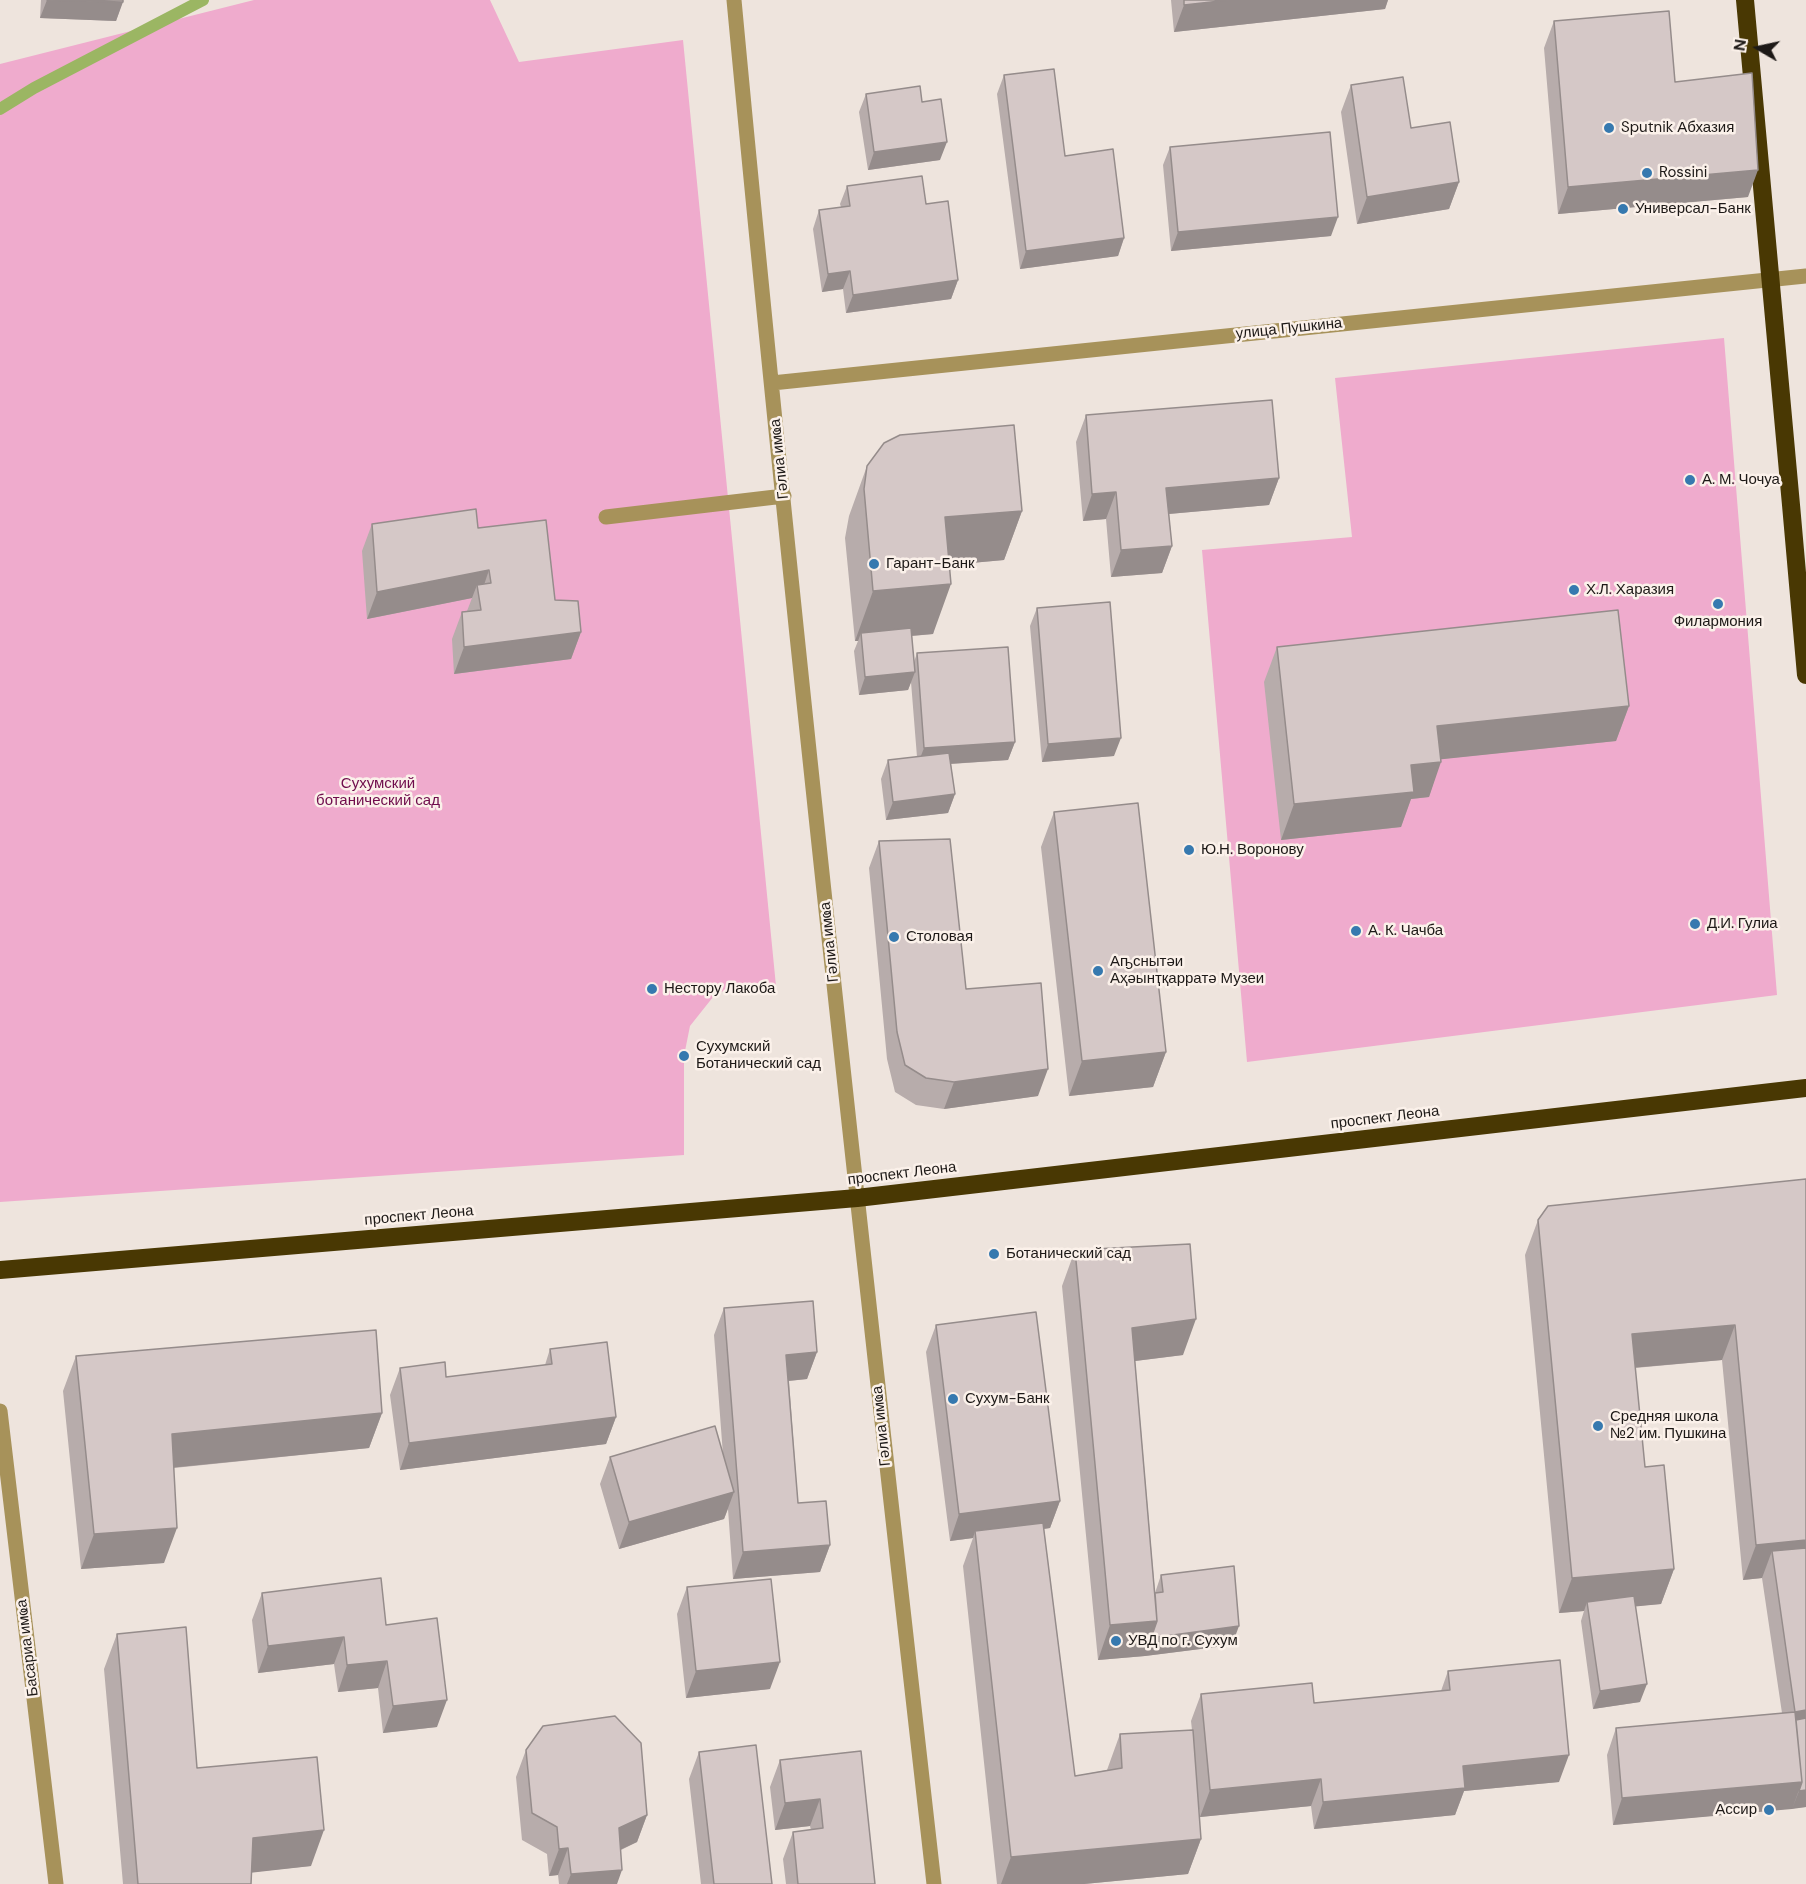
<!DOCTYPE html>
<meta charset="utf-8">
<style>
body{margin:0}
#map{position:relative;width:1806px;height:1884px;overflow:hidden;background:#eee4dd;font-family:"DM Sans",sans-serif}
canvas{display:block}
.north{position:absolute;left:1728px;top:18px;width:60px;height:60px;-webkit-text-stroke:4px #fbf1ea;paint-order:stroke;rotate:279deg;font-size:16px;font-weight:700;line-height:24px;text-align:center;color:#1d1917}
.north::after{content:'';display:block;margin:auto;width:21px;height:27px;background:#1d1917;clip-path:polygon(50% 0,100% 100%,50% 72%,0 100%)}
</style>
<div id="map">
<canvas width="1806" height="1884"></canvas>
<div class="north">N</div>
</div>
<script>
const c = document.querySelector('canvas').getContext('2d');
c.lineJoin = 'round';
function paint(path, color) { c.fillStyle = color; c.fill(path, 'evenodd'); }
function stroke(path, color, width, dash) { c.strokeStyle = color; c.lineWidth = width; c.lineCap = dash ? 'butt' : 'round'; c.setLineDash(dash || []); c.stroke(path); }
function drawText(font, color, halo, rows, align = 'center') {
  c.font = font + ' "DM Sans",sans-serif'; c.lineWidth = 5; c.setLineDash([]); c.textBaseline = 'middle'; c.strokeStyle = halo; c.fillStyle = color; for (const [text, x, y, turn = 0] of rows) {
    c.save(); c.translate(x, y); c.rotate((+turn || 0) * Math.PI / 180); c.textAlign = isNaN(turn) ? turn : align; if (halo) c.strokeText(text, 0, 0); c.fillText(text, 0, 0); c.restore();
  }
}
paint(new Path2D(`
 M254 0H490L519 62 683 40 776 986 717 992 690 1026 684 1056V1155L0 1202V64Z
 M1724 338 1777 995 1247 1062 1202 550 1352 537 1335 378Z`), '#efabcd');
stroke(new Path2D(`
 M0 109 34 88 203 0`), '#9bb663', 12);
stroke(new Path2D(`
 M734 0C793 629 863 1257 934 1884
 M772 383 1806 276
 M606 517 784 496
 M0 1411 56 1884`), '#a7925a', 15);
stroke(new Path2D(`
 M1745 0C1767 225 1786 450 1806 675
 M0 1270 857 1198 1806 1088`), '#493803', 18);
paint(new Path2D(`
 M41 0H123L116 21 40 18Z
 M1171 0H1388L1385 9 1174 32Z
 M1554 21 1675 82 1748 197 1558 214 1544 48Z
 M1004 75 1065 156 1124 238 1118 256 1020 269 997 94Z
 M1351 85 1411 128 1459 182 1449 209 1357 224 1341 112Z
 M866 94 922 102 940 160 868 170 859 112Z
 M1170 147 1331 236 1171 251 1163 165Z
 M847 186 926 204 958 280 951 299 846 313 843 289 822 292 813 229 819 210 841 207 840 204Z
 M1086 415 1279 478 1269 505 1169 514 1172 546 1162 573 1111 577 1106 519 1083 521 1076 442Z
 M867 466 1022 511 1004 560 949 565 933 634 912 636 914 662 917 653 1015 742 1008 760 951 764 955 794 948 813 886 820 881 779 888 760 917 757 911 682 908 690 859 695 854 651 858 641H855L845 538 849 516Z
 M372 524 478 528 555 600 581 632 571 659 454 674 452 639 462 612 467 611 472 598 367 619 362 551Z
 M1037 608 1114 756 1042 762 1030 626Z
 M1277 647 1629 706 1616 741 1441 759 1429 797 1411 799 1401 827 1281 840 1264 682Z
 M1054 812 1166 1052 1153 1087 1069 1096 1041 847Z
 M879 841 966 989 1038 1096 944 1109 916 1105 895 1092 887 1059 869 868Z
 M1806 1179V1807L1613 1825 1607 1755 1616 1728 1782 1713 1762 1578 1743 1580 1722 1360 1635 1368 1645 1467 1674 1569 1661 1604 1636 1606 1640 1702 1593 1709 1581 1621 1584 1611 1559 1613 1525 1255 1538 1220Z
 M1075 1250 1183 1355 1135 1361 1155 1593 1161 1575 1232 1645 1145 1656 1098 1660 1062 1286Z
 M724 1308 817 1352 807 1379 789 1381 798 1503 830 1545 820 1572 733 1579 728 1509 724 1519 619 1549 600 1484 610 1457 723 1455 714 1335Z
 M936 1325 1060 1501 1050 1528 1044 1529 1075 1776 1107 1770 1120 1734 1192 1730 1191 1721 1201 1694 1314 1703 1441 1691 1448 1671 1559 1782 1464 1791 1455 1815 1314 1829 1311 1806 1200 1817 1196 1782 1201 1839 1188 1874 1084 1884H997L963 1566 973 1538 950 1541 926 1352Z
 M550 1349 616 1417 606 1444 400 1470 390 1395 400 1368 446 1377 545 1365Z
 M76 1356 382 1413 369 1448 174 1468 164 1563 81 1569 63 1391Z
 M687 1587 770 1689 686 1698 677 1614Z
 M262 1593 386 1625 437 1727 383 1733 378 1688 338 1692 334 1664 258 1673 252 1620Z
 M117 1634 197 1768 311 1866 252 1872 251 1884H123L104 1669Z
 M526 1750 647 1815 637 1842 621 1850 617 1884H559L558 1875 549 1876 547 1854 522 1840 516 1777Z
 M861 1751 875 1884H786L783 1859 793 1832 811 1830 810 1826 775 1830 770 1787 780 1760Z
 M699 1752 772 1884H701L689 1779Z`), '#b7acab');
paint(new Path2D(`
 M47 0 123 2 116 21 40 18Z
 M1229 0H1388L1385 9 1174 32 1184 5Z
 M947 142 940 160 868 170 874 152Z
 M1758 170 1748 197 1558 214 1568 187Z
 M1459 182 1449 209 1357 224 1367 197Z
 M1338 217 1331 236 1171 251 1178 232Z
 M1124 238 1118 256 1020 269 1026 251Z
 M850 271 843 289 822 292 828 274Z
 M958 280 951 299 846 313 853 295Z
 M1279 478 1269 505 1157 515 1166 488Z
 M1116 492 1106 519 1083 521 1092 494Z
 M1022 511 1004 560 927 567 945 517Z
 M1172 546 1162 573 1111 577 1121 550Z
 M489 570 480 597 477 585 472 598 367 619 377 592Z
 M951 584 933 634 862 640 861 633 858 641H855L873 591Z
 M581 632 571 659 454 674 464 647Z
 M915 672 908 690 859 695 865 677Z
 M1629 706 1616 741 1425 761 1437 726Z
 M1121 738 1114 756 1042 762 1048 744Z
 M1015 742 1008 760 917 766 924 748Z
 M1441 762 1429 797 1411 799 1401 827 1281 840 1294 804 1411 765Z
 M955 794 948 813 886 820 893 802Z
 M1166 1052 1153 1087 1069 1096 1082 1061Z
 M1048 1069 1038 1096 944 1109 954 1082Z
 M1196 1319 1183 1355 1119 1363 1132 1328Z
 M1735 1325 1722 1360 1619 1369 1632 1334Z
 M817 1352 807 1379 777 1382 786 1355Z
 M382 1413 369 1448 159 1469 172 1434Z
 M616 1417 606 1444 400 1470 409 1443Z
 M734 1492 724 1519 619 1549 629 1522Z
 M1060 1501 1050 1528 976 1538 975 1531 973 1538 950 1541 959 1514Z
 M177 1528 164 1563 81 1569 94 1534Z
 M1806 1540V1574L1772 1551 1762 1578 1743 1580 1756 1545Z
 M830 1545 820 1572 733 1579 743 1552Z
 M1674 1569 1661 1604 1589 1611 1587 1602 1584 1611 1559 1613 1572 1578Z
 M1157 1621 1239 1626 1232 1645 1145 1656 1098 1660 1110 1625Z
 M344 1637 334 1664 258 1673 268 1646Z
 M387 1661 378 1688 338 1692 347 1665Z
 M780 1662 770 1689 686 1698 696 1671Z
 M1647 1684 1640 1702 1593 1709 1600 1691Z
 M447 1700 437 1727 383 1733 393 1706Z
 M1806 1710V1736L1794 1737 1795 1712Z
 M1569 1755 1559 1782 1464 1791 1455 1815 1314 1829 1323 1802 1463 1766Z
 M1321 1779 1311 1806 1200 1817 1210 1790Z
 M1802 1782 1792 1809 1613 1825 1622 1798Z
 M1806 1790V1807L1792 1809 1799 1791Z
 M820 1799 810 1826 775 1830 785 1803Z
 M647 1815 637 1842 609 1855 619 1828Z
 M324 1830 311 1866 240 1874 253 1838Z
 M1201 1839 1188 1874 1084 1884H1001L1011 1857Z
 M568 1848 558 1875 549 1876 559 1849Z
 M622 1870 617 1884H567L571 1874Z`), '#958c8b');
const building = new Path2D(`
 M47 0H123V2Z
 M1184 0H1229L1184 5Z
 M1669 11 1675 82 1752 73 1758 170 1568 187 1554 21Z
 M1054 69 1065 156 1113 149 1124 238 1026 251 1004 75Z
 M1403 77 1411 128 1450 122 1459 182 1367 197 1351 85Z
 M920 86 922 102 941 99 947 142 874 152 866 94Z
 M1330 132 1338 217 1178 232 1170 147Z
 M922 176 926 204 948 201 958 280 853 295 850 271 828 274 819 210 850 206 847 186Z
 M1272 400 1279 478 1166 488 1172 546 1121 550 1116 492 1092 494 1086 415Z
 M1014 425 1022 511 945 517 951 584 873 591 864 489 867 466 884 443 900 435Z
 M476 509 478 528 546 520 555 600 578 601 581 632 464 647 462 612 481 610 477 585 491 583 489 570 377 592 372 524Z
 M1110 602 1121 738 1048 744 1037 608Z
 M1618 610 1629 706 1437 726 1441 762 1411 765 1414 792 1294 804 1277 647Z
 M911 628 915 672 865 677 861 633Z
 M1008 647 1015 742 924 748 917 653Z
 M949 753 955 794 893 802 888 760Z
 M1138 803 1166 1052 1082 1061 1054 812Z
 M950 839 966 989 1041 983 1048 1069 954 1082 926 1078 905 1065 897 1032 879 841Z
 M1806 1179V1540L1756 1545 1735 1325 1632 1334 1645 1467 1664 1465 1674 1569 1572 1578 1538 1220 1548 1206Z
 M1190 1244 1196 1319 1132 1328 1157 1621 1110 1625 1075 1250Z
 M813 1301 817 1352 786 1355 798 1503 826 1501 830 1545 743 1552 724 1308Z
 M1036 1312 1060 1501 959 1514 936 1325Z
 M376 1330 382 1413 172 1434 177 1528 94 1534 76 1356Z
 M607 1342 616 1417 409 1443 400 1368 445 1362 446 1377 552 1364 550 1349Z
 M715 1426 734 1492 629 1522 610 1457Z
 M1043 1523 1075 1776 1122 1768 1120 1734 1193 1730 1201 1839 1011 1857 975 1531Z
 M1806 1548V1710L1795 1712 1772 1551Z
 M1234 1566 1239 1626 1151 1638 1157 1621 1155 1593 1163 1592 1161 1575Z
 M381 1578 386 1625 437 1618 447 1700 393 1706 387 1661 347 1665 344 1637 268 1646 262 1593Z
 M771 1579 780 1662 696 1671 687 1587Z
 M1634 1596 1647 1684 1600 1691 1587 1602Z
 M186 1627 197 1768 317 1757 324 1830 253 1838 251 1884H138L117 1634Z
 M1560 1660 1569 1755 1463 1766 1465 1788 1323 1802 1321 1779 1210 1790 1201 1694 1312 1683 1314 1703 1450 1690 1448 1671Z
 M1795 1712 1802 1782 1622 1798 1616 1728Z
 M615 1716 641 1743 647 1815 619 1828 622 1870 571 1874 568 1848 559 1849 557 1827 532 1813 526 1750 543 1726Z
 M1806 1718V1790L1799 1791 1802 1782 1796 1720Z
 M756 1745 772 1884H714L699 1752Z
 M861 1751 875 1884H798L793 1832 823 1828 820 1799 785 1803 780 1760Z`);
paint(building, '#d5c8c7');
stroke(building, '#958c8b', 1.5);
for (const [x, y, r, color] of [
 [1609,128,6,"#3679af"],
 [1647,173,6,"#3679af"],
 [1623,209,6,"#3679af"],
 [1690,480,6,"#3679af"],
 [874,564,6,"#3679af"],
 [1574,590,6,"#3679af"],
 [1718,604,6,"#3679af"],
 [1189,850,6,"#3679af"],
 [1695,924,6,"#3679af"],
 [1356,931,6,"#3679af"],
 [894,937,6,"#3679af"],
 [1098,971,6,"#3679af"],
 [652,989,6,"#3679af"],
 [684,1056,6,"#3679af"],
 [994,1254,6,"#3679af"],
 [953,1399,6,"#3679af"],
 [1598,1426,6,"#3679af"],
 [1116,1641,6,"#3679af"],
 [1769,1810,6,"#3679af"]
]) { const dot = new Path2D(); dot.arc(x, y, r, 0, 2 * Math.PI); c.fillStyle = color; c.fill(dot); stroke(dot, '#fbf1ea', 2); }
drawText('15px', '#1d1917', '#fbf1ea', [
 ["Sputnik Абхазия",1621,128],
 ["Rossini",1659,173],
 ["Универсал-Банк",1635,209],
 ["А. М. Чочуа",1702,480],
 ["Гарант-Банк",886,564],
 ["Х.Л. Харазия",1586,590],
 ["Филармония",1718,622,"center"],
 ["Ю.Н. Воронову",1201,850],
 ["Д.И. Гулиа",1707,924],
 ["А. К. Чачба",1368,931],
 ["Столовая",906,937],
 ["Аҧснытәи",1110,962],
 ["Аҳәынҭқарратә Музеи",1110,979],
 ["Нестору Лакоба",664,989],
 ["Сухумский",696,1047],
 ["Ботанический сад",696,1064],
 ["Ботанический сад",1006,1254],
 ["Сухум-Банк",965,1399],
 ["Средняя школа",1610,1417],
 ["№2 им. Пушкина",1610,1434],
 ["УВД по г. Сухум",1128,1641],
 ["Ассир",1757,1810,"right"]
], 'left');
drawText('15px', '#1d1917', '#fbf1ea', [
 ["улица Пушкина",1289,329,-6],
 ["Гәлиа имҩа",780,459,-96],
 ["Гәлиа имҩа",830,942,-96],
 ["проспект Леона",1385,1118,-7],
 ["проспект Леона",902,1174,-7],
 ["проспект Леона",419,1216,-5],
 ["Гәлиа имҩа",882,1426,-96],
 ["Басариа имҩа",28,1648,-97]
]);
drawText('15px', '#6f0c4c', '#fbf1ea', [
 ["Сухумский",378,784],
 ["ботанический сад",378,801]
]);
</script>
